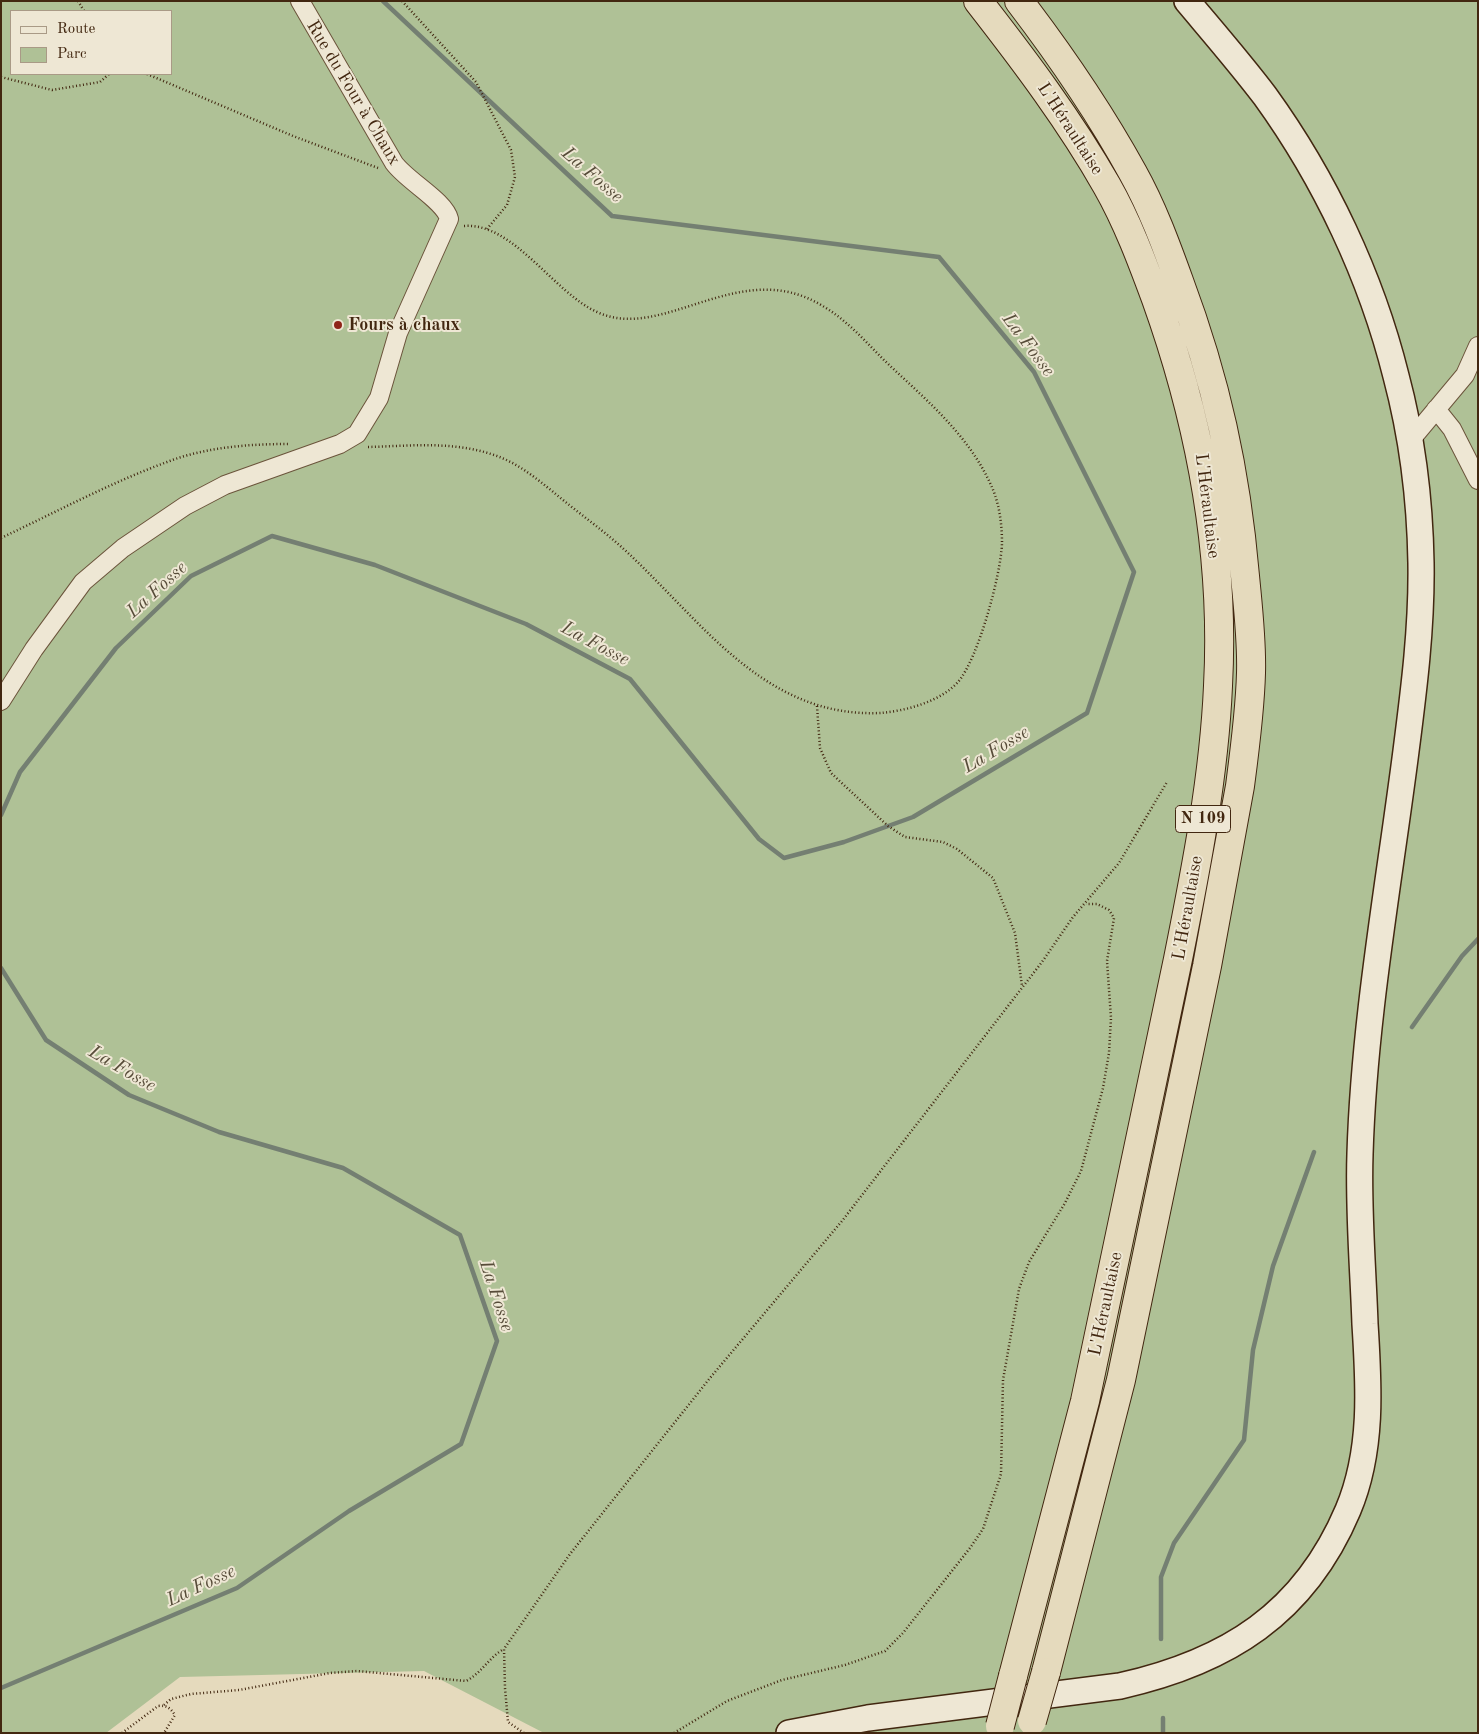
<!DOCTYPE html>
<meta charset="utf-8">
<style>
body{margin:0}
#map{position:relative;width:1479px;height:1734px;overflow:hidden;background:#e5dabd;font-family:"Old Standard TT",serif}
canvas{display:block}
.frame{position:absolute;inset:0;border:2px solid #422710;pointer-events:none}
.legend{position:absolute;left:10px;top:10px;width:162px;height:65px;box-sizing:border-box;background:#eee7d4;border:1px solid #a99a86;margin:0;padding:6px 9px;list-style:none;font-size:15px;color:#422710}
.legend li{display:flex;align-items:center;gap:10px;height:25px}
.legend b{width:25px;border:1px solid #a99a86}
</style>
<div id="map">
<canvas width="1479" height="1734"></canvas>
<div class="frame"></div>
<ul class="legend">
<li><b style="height:6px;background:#eee7d4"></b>Route</li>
<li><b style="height:14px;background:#afc196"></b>Parc</li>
</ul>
</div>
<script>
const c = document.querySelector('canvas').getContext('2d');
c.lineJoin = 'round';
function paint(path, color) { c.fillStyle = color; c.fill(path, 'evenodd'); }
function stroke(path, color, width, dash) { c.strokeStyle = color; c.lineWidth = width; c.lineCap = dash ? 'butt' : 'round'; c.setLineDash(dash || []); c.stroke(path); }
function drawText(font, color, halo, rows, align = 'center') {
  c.font = font + ' "Old Standard TT",serif'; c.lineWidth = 4; c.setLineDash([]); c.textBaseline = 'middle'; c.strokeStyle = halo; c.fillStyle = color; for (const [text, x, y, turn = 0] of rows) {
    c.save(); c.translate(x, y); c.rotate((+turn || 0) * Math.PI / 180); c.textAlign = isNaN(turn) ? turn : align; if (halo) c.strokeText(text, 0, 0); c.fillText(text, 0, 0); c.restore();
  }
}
paint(new Path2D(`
 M1 1H1478V1733H544L424 1671 180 1677 106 1733H1ZM11 11H171V74H11Z`), '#afc196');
stroke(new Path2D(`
 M1 815 20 772 116 648 191 576 272 536 375 565 526 624 630 679 759 839 784 858 844 842 913 817 1087 713 1134 572 1034 372 939 257 612 216 383 1
 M1 968 46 1040 129 1095 219 1132 343 1168 460 1235 497 1341 461 1444 349 1511 237 1588 1 1688
 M1412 1027 1462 956 1478 939
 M1161 1639V1577L1174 1543 1244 1440 1253 1350 1273 1266 1314 1152
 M1163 1718V1733`), '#747f72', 4.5);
const street = new Path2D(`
 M1436 409 1452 429 1478 480
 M1409 442 1465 375 1478 346
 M1 701 34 649 83 582 123 548 185 506 225 485 340 444 357 434 379 398 398 333 449 219C445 201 407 181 394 163L300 1`);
const secondary = new Path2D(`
 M789 1733 868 1718 1120 1686C1227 1662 1304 1614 1348 1510 1373 1451 1369 1386 1365 1324 1363 1267 1358 1210 1360 1154 1364 1019 1389 884 1406 751 1414 689 1422 626 1421 563 1420 501 1412 436 1396 376 1371 276 1325 179 1265 96 1240 63 1213 32 1187 1`);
const highway = new Path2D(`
 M978 1C1024 60 1070 121 1107 186 1127 221 1142 261 1156 299 1200 422 1225 554 1218 686 1214 777 1196 869 1178 959L1085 1401 1013 1676
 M1019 1C1061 56 1100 113 1133 173 1152 207 1166 245 1179 281 1216 380 1236 471 1245 576 1248 608 1252 641 1251 673 1250 711 1245 748 1240 786L1207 966 1121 1380 1046 1672`);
stroke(street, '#6b543b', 20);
stroke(secondary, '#422710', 28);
stroke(highway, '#422710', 30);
stroke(new Path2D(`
 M78 1 84 11
 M402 1 476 82 511 150 515 177 507 205 487 229
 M147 74 293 136 378 168
 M1 77 52 90 100 82 109 74
 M368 447C408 446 451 441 491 454 521 463 544 485 568 504 588 520 609 535 628 553 703 623 766 718 880 713 905 711 940 702 958 682 978 659 1001 575 1002 543 1002 523 999 501 990 483 967 433 924 398 885 361 865 341 846 319 821 305 739 256 663 343 597 312 554 293 513 222 464 226
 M1 538C56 512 110 483 167 462 206 447 249 444 290 444
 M817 706 820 748 831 773 888 826 905 837 943 842 957 849 993 878 1015 933 1022 986
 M164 1705 171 1699 191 1694 239 1690 330 1673 357 1671 466 1681C482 1673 489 1657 504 1649
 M122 1733 158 1706C167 1705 170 1708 175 1715L164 1733
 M524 1733 508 1722 505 1688 504 1649 570 1554 710 1378 842 1221 1042 962 1073 917 1119 863 1167 782
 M674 1733 727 1701 782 1680 845 1665 885 1651 903 1633 970 1548 983 1529 1001 1474 1003 1380 1019 1289 1029 1262 1065 1203 1081 1171 1103 1088 1109 1053 1111 1018 1107 961 1114 918 1109 910 1097 904H1086`), '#422710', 2.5, [1, 2.5]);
stroke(street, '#eee7d4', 18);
stroke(secondary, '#eee7d4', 25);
stroke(highway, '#e5dabd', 28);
const highwayBridge = new Path2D(`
 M1032 1721 1046 1672
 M1000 1726 1013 1676`);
stroke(highwayBridge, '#422710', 30, []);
stroke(highwayBridge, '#e5dabd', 28);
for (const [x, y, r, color] of [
 [338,325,5,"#8f2418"]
]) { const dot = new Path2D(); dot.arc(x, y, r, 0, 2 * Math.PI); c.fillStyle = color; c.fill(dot); stroke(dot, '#eee7d4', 2); }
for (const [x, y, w] of [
 [1203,819,55]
]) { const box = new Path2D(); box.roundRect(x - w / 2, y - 13.5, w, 27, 4); c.fillStyle = '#eee7d4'; c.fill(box); stroke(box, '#422710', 1); }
drawText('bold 16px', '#422710', null, [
 ["N 109",1203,819]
]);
drawText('18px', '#422710', '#eee7d4', [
 ["Rue du Four à Chaux",353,93,59],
 ["L'Héraultaise",1070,129,57],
 ["L'Héraultaise",1207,506,83],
 ["L'Héraultaise",1188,908,-80],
 ["L'Héraultaise",1106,1304,-78]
]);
drawText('bold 18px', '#422710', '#eee7d4', [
 ["Fours à chaux",348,325]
], 'left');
drawText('italic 19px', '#574c39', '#eee7d4', [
 ["La Fosse",592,175,41],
 ["La Fosse",1028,345,53],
 ["La Fosse",157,590,-42],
 ["La Fosse",595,644,28],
 ["La Fosse",996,750,-31],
 ["La Fosse",122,1069,30],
 ["La Fosse",496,1296,72],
 ["La Fosse",201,1586,-25]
]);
</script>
